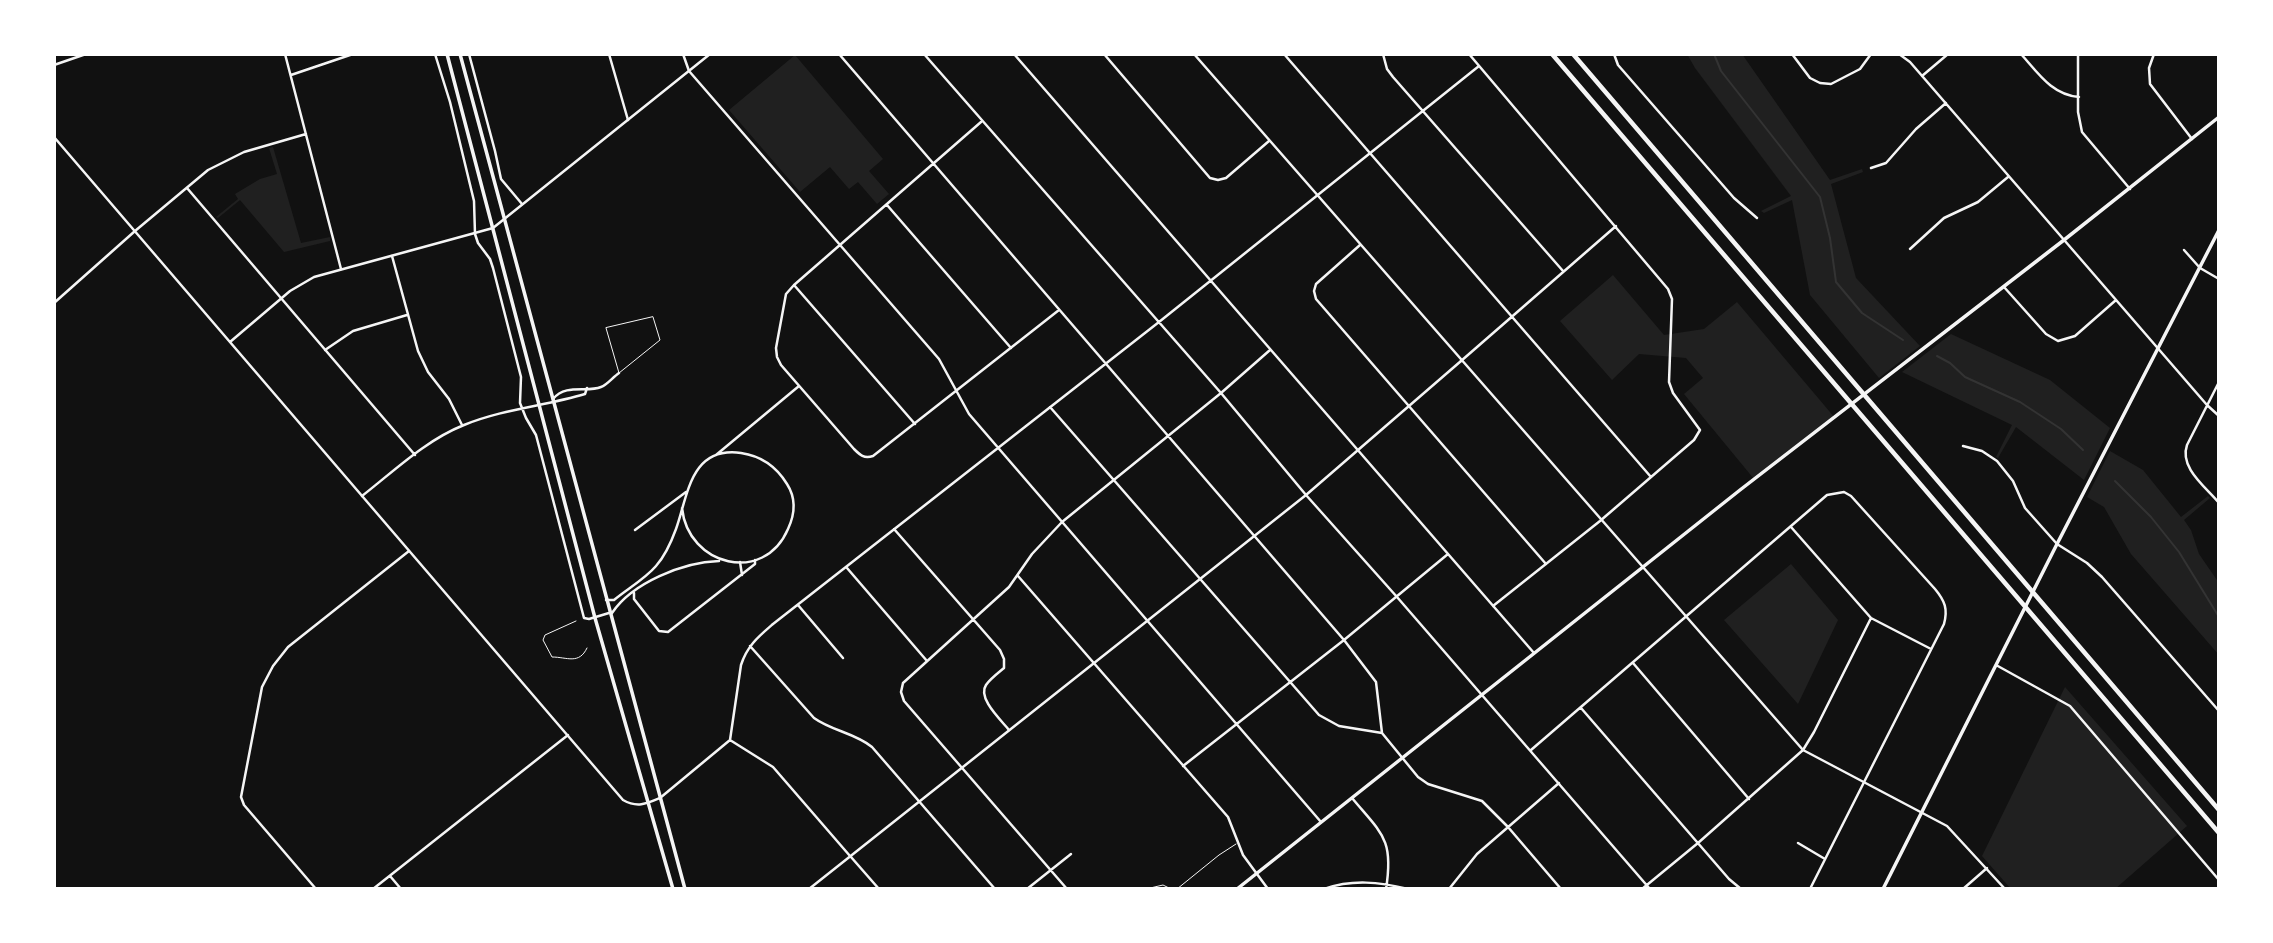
<!DOCTYPE html>
<style>
body{margin:0}
#map{position:relative;width:2273px;height:943px;overflow:hidden;background:#111;font-family:"Fira Sans",sans-serif}
canvas{display:block}
.frame{position:absolute;inset:0;border:56px solid #fff;pointer-events:none}
</style>
<div id="map">
<canvas width="2273" height="943"></canvas>
<div class="frame"></div>
</div>
<script>
const c = document.querySelector('canvas').getContext('2d');
c.lineJoin = 'round';
function paint(path, color) { c.fillStyle = color; c.fill(path, 'evenodd'); }
function stroke(path, color, width, dash) { c.strokeStyle = color; c.lineWidth = width; c.lineCap = dash ? 'butt' : 'round'; c.setLineDash(dash || []); c.stroke(path); }
paint(new Path2D(`
 M1687 54H1742L1830 180 1862 169 1863 172 1831 184 1856 278 1920 346 1879 378 1810 295 1792 200 1764 213 1761 211 1791 196 1695 68Z
 M795 55 883 159 869 171 889 194 877 204 858 182 849 189 830 167 800 192 729 110Z
 M273 147 301 243 330 237V241L284 252 240 200 218 218 216 217 238 199 235 194 260 179 277 174 269 148Z
 M1613 275 1664 335 1704 329 1737 302 1835 418 1754 479 1684 394 1703 378 1686 358 1639 354 1612 380 1560 321Z
 M1951 334 2050 380 2110 428 2084 480 2016 427 1998 458 1996 457 2012 425 1902 372Z
 M2110 451 2143 470 2181 517 2208 496 2210 498 2184 520 2191 530 2199 554 2219 583V655L2131 554 2104 507 2087 497Z
 M1791 564 1838 620 1798 704 1724 620Z
 M2065 687 2187 826 2115 889H2011L1982 856Z`), '#202020');
stroke(new Path2D(`
 M1714 54 1721 71 1820 197 1830 238 1836 282 1862 313 1903 340
 M1937 356 1950 363 1965 377 2020 402 2061 429 2083 450
 M2115 481 2151 517 2179 552 2219 617`), '#333', 2);
stroke(new Path2D(`
 M653 317 660 340 619 373 606 328Z
 M576 621 545 635 543 640 552 657C567 657 579 665 587 648
 M1146 889 1163 885 1171 889
 M1177 889 1219 855 1236 844`), '#f5f5f5', 1);
stroke(new Path2D(`
 M285 54 341 269
 M435 54 450 102 474 201 475 234 478 243 490 259 493 268 521 377 520 403 526 418 536 435 584 618 589 619 609 613
 M469 54 495 151 501 179 522 204
 M609 54 628 120
 M683 54 689 71 939 359 969 414 1321 822
 M839 54 1344 640 1376 682 1382 733 1418 777 1428 784 1482 801 1508 827 1561 889
 M924 54 1221 393 1306 495 1397 597 1650 889
 M1014 54 1534 653
 M1104 54 1210 178 1218 180 1226 178 1269 141
 M1284 54 1651 477
 M1383 54 1387 69 1393 77 1563 271
 M1469 54 1668 289 1672 299 1669 382 1673 393 1700 430 1694 440 1600 521 1493 606
 M1614 54 1618 65 1734 198 1757 218
 M1792 54 1810 78 1820 83 1831 84 1860 69 1871 54
 M1899 54 1910 62 2207 405 2219 416
 M2021 54C2038 73 2052 95 2079 97
 M2078 54V112L2082 132 2130 189
 M2154 54 2149 68 2150 84 2192 139
 M54 65 86 54
 M291 75 353 54
 M1922 76 1948 54
 M981 122 794 285 786 294 776 348 777 357 781 365 854 449C860 455 864 459 873 456L1059 310
 M1871 168 1886 163 1916 129 1946 103
 M187 188 415 455
 M887 205 1011 348
 M1360 245 1316 284 1314 291 1316 299 1546 564
 M1910 249 1944 218 1978 202 2008 177
 M2184 250 2200 268 2219 279
 M392 256 418 351 428 372 449 399 462 425
 M794 285 915 424
 M2004 287 2046 334 2058 341 2075 336 2116 300
 M54 303 135 231 208 170 244 152 306 134
 M325 350 353 331 407 315
 M1461 361 1616 226
 M2219 382 2187 445C2179 468 2206 487 2219 503
 M553 399C566 383 587 393 601 387 607 385 613 377 619 373
 M1050 407 1319 715 1339 726 1382 733
 M1963 446 1982 451 1997 461 2013 481 2025 508 2057 544 2087 563 2102 577 2219 711
 M716 455 799 386
 M362 496C394 471 426 440 464 425 503 409 545 406 585 394L587 388
 M1791 527 1871 618 1931 649
 M894 529 1000 650 1004 659V668C998 673 990 679 986 685 977 698 1001 720 1009 730
 M635 530 686 492
 M740 562 742 575
 M847 568 927 661
 M1018 576 1228 817 1243 855 1268 889
 M634 593V599L659 631 668 632 755 564V560
 M606 600H614C627 589 645 579 656 566 664 557 672 540 676 529 688 496 690 446 741 453 762 456 776 466 787 484 796 498 795 514 788 529 764 585 688 566 682 508
 M798 605 843 658
 M612 613C632 583 683 562 719 561
 M750 646 814 718C832 731 855 733 872 747L995 889
 M1633 663 1749 799
 M1996 665 2070 706 2219 880
 M1581 708 1729 879 1741 889
 M730 740 773 767 850 856
 M1531 750 1827 495 1844 492 1851 496 1935 589C1945 601 1948 609 1944 624L1810 889
 M1183 766 1344 640 1448 554
 M660 798 730 740 741 665C747 646 758 637 773 624L1159 322 1479 66
 M1352 798C1382 834 1394 839 1386 889
 M1798 843 1825 859
 M390 876 401 889
 M316 889 244 805 241 797 262 687 273 666 288 647 409 551
 M373 889 568 735
 M1027 889 1071 854
 M1067 889 904 701 901 692 903 683 1009 587 1032 554 1062 522 1221 393 1270 350
 M1324 889C1353 879 1379 882 1408 889
 M1449 889 1477 854 1559 783
 M1642 889 1698 843 1803 750 1814 732 1871 618
 M1963 889 1987 868`), '#f5f5f5', 2.5);
stroke(new Path2D(`
 M1194 54 1803 750 1947 826 2005 889
 M54 137 623 800C637 808 646 804 660 798
 M230 342 290 291 314 277 493 228 710 54
 M851 857 879 889
 M809 889 1306 495 1461 361`), '#f5f5f5', 2.5);
stroke(new Path2D(`
 M1237 889 1740 490 2064 240 2219 117
 M1883 889 2057 544 2219 230`), '#f5f5f5', 3.5);
stroke(new Path2D(`
 M447 54 595 618 673 889
 M460 54 685 889`), '#f5f5f5', 3.5);
stroke(new Path2D(`
 M1552 54 2219 833
 M1573 54 2219 810`), '#f5f5f5', 4.5);
</script>
